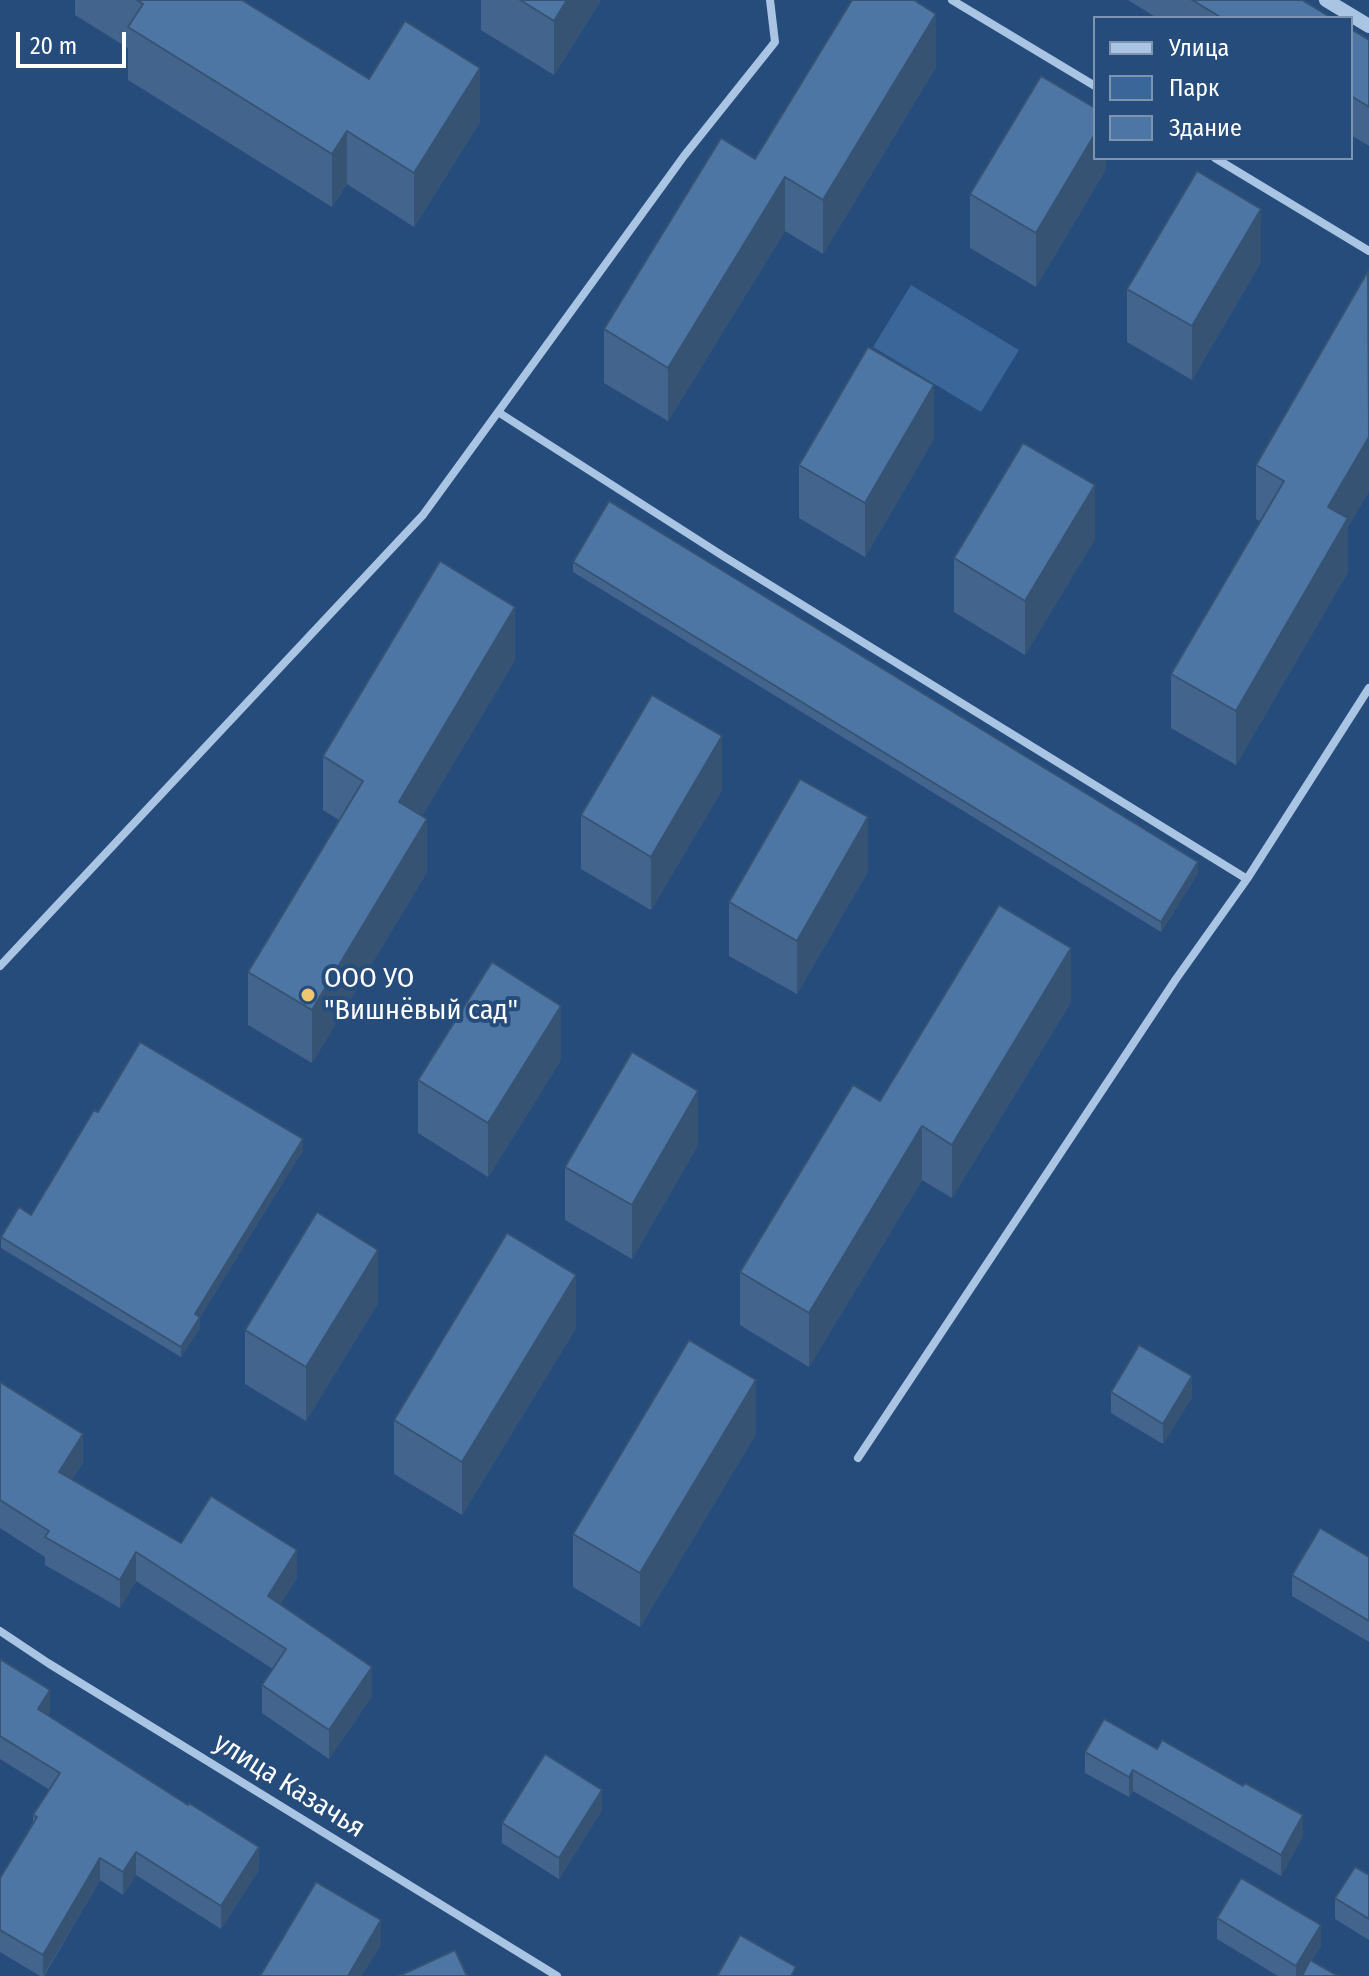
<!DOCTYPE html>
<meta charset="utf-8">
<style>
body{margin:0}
#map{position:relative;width:1369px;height:1976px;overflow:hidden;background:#264c7c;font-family:"Fira Sans Condensed",sans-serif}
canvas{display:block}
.legend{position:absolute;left:1093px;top:16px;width:260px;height:144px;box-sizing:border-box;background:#264c7c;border:2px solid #7d94b0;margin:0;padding:10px 14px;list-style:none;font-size:24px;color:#fff}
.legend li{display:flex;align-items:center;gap:16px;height:40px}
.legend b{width:40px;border:2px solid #7d94b0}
.scale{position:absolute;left:16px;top:32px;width:110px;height:36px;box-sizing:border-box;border:4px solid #fff;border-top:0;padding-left:10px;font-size:24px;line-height:28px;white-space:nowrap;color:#fff;-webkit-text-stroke:6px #264c7c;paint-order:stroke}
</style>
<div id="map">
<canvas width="1369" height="1976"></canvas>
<ul class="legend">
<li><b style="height:10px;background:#aac5e4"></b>Улица</li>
<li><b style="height:22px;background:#3a6699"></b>Парк</li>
<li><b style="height:22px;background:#4e76a4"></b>Здание</li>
</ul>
<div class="scale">20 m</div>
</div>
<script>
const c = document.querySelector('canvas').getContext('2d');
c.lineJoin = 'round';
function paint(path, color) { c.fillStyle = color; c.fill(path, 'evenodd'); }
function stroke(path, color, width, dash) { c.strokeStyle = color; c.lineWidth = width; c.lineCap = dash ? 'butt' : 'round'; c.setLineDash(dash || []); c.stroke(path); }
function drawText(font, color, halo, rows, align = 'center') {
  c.font = font + ' "Fira Sans Condensed",sans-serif'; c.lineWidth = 8; c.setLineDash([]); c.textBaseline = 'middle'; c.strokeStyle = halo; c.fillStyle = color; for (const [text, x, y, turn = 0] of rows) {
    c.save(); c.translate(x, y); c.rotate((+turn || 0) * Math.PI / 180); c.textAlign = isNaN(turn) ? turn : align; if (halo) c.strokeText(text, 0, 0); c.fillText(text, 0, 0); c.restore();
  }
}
paint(new Path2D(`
 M911 285 1019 350 981 412 873 347Z`), '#3a6699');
stroke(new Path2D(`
 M770 0 775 42 684 156 498 412 723 556 1247 879 1369 688
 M952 0 1095 86
 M1215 158 1369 251
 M0 966 423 515 498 412
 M858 1458 1176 979 1247 879
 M0 1631 48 1663 557 1976`), '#aac5e4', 8);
stroke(new Path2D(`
 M1326 0 1369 26`), '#aac5e4', 14);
paint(new Path2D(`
 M75 0H242L369 79 480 122 414 227 347 184 332 207 128 80V48L75 15Z
 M481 0H601L554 75 481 30Z
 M1128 0H1302L1332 18H1157Z
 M1351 29 1369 40V146L1351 135Z
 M936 67 823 254 785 231 668 421 604 383V329L755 159Z
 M1106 158V169L1036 287 970 248V194Z
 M1261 262 1192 380 1127 342V289Z
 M1369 272V491L1348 527V572L1236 765 1171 728V674L1260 521 1256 519V465Z
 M934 439 865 557 799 518V465Z
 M1095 539 1025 655 954 612V558Z
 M573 562 1198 873 1161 932 573 572Z
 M515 660 422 816 427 872 312 1063 248 1025V972L339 820 323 810V756Z
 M722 790 651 910 581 869V815Z
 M868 871 797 994 729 956V902Z
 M1071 1002 952 1198 922 1180 809 1367 740 1325V1272L880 1101Z
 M561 1060 488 1177 418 1133V1080Z
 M98 1112 303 1150 200 1317V1328L181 1357 1 1248V1237L31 1215Z
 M698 1145 632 1259 565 1220V1167Z
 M378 1303 306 1421 245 1384V1330Z
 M576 1328 462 1515 394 1474V1420Z
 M0 1382 83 1463 72 1479 181 1543 297 1578 280 1604 372 1696 329 1759 262 1713V1685L273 1669 136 1581 120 1608 45 1565V1557L0 1528Z
 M1111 1392 1192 1397 1163 1444 1111 1413Z
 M756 1434 640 1627 573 1587V1534Z
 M1369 1557V1642L1292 1596V1575Z
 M0 1659 50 1713 48 1715 259 1870 221 1929 136 1875 123 1895 100 1880 44 1976H40L0 1952V1878L33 1822V1815L50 1790 0 1759Z
 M1157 1749 1243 1786 1303 1836 1281 1876 1133 1791 1129 1797 1085 1773V1752Z
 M602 1810 559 1879 502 1843V1823Z
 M1369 1875V1940L1335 1919V1898Z
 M1217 1918 1321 1946 1311 1961 1338 1976H1278L1217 1939Z`), '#43658d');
paint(new Path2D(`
 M567 0H601L554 75V21Z
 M936 14V67L823 254V200Z
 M480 68V122L414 227V173Z
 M347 131V184L332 207V154Z
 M1095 134V158H1106V169L1036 287V233Z
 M785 177V231L668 421V368Z
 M1261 209V262L1192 380V326Z
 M934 385V439L865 557V503Z
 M1369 437V491L1348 527V572L1236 765V711L1328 507Z
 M1095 485V539L1025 655V601Z
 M515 607V660L399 855V802Z
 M722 736V790L651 910V857Z
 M868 817V871L797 994V941Z
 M427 819V872L312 1063V1010Z
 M1198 862V873L1161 932V922Z
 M1071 948V1002L952 1198V1145Z
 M561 1006V1060L488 1177V1123Z
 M698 1091V1145L632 1259V1205Z
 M922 1126V1180L809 1367V1313Z
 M303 1139V1150L195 1325V1314Z
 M378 1250V1303L306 1421V1367Z
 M576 1275V1328L462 1515V1462Z
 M200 1317V1328L181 1357V1347Z
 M1192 1376V1397L1163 1444V1424Z
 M756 1380V1434L640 1627V1573Z
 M83 1434V1463L59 1500V1472Z
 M297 1550V1578L268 1624V1596Z
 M136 1552V1581L120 1608V1580Z
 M372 1667V1696L329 1759V1730Z
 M50 1690V1713L38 1731V1709Z
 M1133 1770V1791L1129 1797V1777Z
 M602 1790V1810L559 1879V1858Z
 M1303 1815V1836L1281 1876V1855Z
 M259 1847V1870L221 1929V1906Z
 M136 1852V1875L123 1895V1872Z
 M100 1858V1880L43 1976V1955Z
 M381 1920V1945L362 1976H348Z
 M1321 1925V1946L1302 1976H1296V1966Z`), '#375373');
const building = new Path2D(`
 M137 0H242L369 79 405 21 480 68 414 173 347 131 332 154 128 27 143 4Z
 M520 0H567L554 21Z
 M852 0H914L936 14 823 200 785 177 668 368 604 329 721 138 755 159Z
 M1192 0H1302L1332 18H1222Z
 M1351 29 1369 40V107L1351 96Z
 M1041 76 1095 108V134L1036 233 970 194Z
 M1197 171 1261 209 1192 326 1127 289Z
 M1368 271 1369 437 1328 507 1348 518 1236 711 1171 674 1284 481 1256 465Z
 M868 347 934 385 865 503 799 465Z
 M1023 443 1095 485 1025 601 954 558Z
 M609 501 1198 862 1161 922 573 562Z
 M440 561 515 607 399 802 427 819 312 1010 248 972 363 781 323 756Z
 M652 695 722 736 651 857 581 815Z
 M800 779 868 817 797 941 729 902Z
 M999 905 1071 948 952 1145 922 1126 809 1313 740 1272 853 1085 880 1101Z
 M492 962 561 1006 488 1123 418 1080Z
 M140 1042 303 1139 195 1314 200 1317 181 1347 1 1237 19 1207 31 1215 94 1110 98 1112Z
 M632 1052 698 1091 632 1205 565 1167Z
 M317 1212 378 1250 306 1367 245 1330Z
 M507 1233 576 1275 462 1462 394 1420Z
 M689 1340 756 1380 640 1573 573 1534Z
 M1139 1345 1192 1376 1163 1424 1111 1392Z
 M0 1382 83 1434 59 1472 181 1543 211 1496 297 1550 268 1596 372 1667 329 1730 262 1685 286 1649 136 1552 120 1580 45 1537 49 1531 0 1500Z
 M1320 1528 1369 1557V1621L1292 1575Z
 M0 1659 50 1690 38 1709 188 1805 189 1803 259 1847 221 1906 136 1852 123 1872 100 1858 43 1955 0 1930V1878L37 1817 33 1815 60 1773 0 1736Z
 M1104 1719 1157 1749 1162 1740 1243 1786 1245 1783 1303 1815 1281 1855 1133 1770 1129 1777 1085 1752Z
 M545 1754 602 1790 559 1858 502 1823Z
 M1355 1867 1369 1875V1919L1335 1898Z
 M1241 1878 1321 1925 1296 1966 1217 1918Z
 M316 1882 381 1920 348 1976H260Z
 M740 1935 796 1967 791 1976H717Z
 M455 1950 467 1976H399Z
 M1310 1960 1338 1976H1302Z`);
paint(building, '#4e76a4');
stroke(building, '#375373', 2);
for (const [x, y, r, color] of [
 [308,995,8,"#edc870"]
]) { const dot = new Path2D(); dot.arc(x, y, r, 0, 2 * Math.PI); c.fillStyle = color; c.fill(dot); stroke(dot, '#264c7c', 3); }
drawText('28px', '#fff', '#264c7c', [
 ["ООО УО",324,979],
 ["\"Вишнёвый сад\"",324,1011]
], 'left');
drawText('28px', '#fff', '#264c7c', [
 ["улица Казачья",289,1786,32]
]);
</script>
